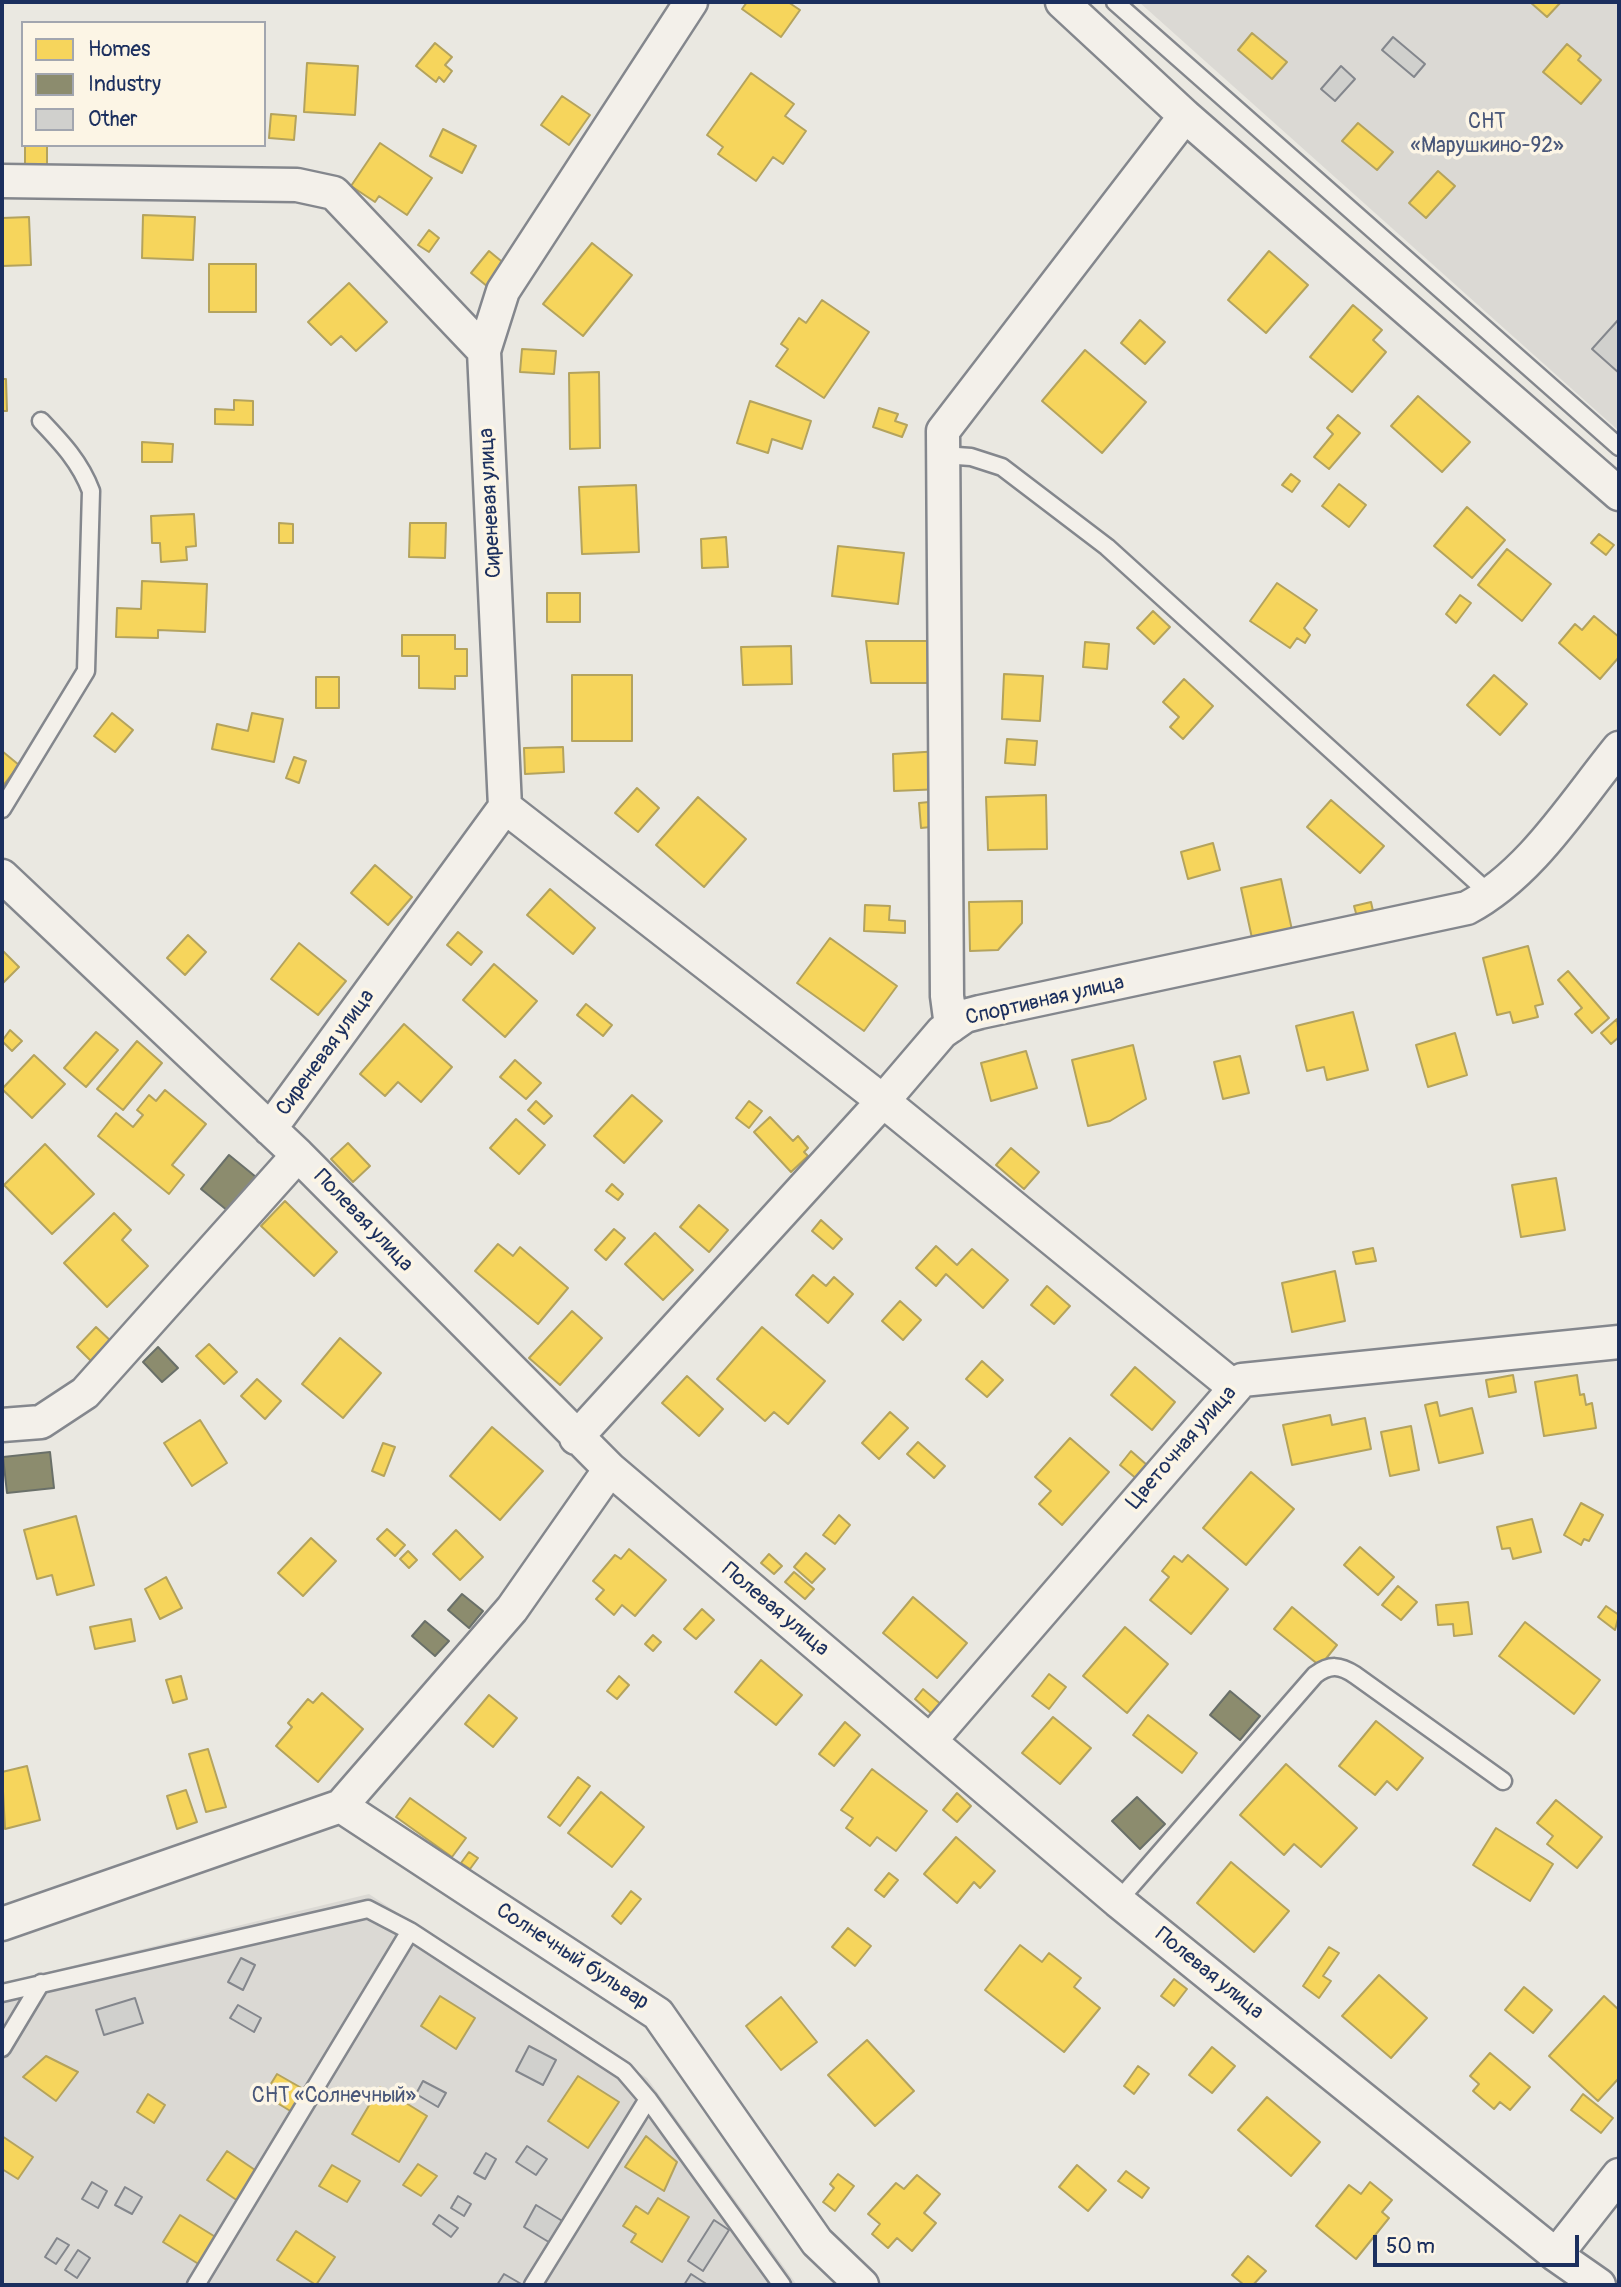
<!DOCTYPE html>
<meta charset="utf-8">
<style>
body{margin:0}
#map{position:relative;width:1621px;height:2287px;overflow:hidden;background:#eae8e1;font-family:Pangolin,sans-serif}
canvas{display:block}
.frame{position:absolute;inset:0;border:4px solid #1b2f5e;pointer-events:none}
.legend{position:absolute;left:21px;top:21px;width:245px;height:126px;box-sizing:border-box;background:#fcf5e5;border:2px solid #a2a6af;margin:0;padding:9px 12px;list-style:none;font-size:21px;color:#1b2f5e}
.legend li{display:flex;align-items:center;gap:14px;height:35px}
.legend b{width:35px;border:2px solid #a2a6af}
.scale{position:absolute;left:1373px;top:2235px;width:206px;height:32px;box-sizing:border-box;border:4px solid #1b2f5e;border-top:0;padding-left:9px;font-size:21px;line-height:24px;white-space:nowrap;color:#1b2f5e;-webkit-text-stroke:5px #fcf5e5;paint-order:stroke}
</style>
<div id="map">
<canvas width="1621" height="2287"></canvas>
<div class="frame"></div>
<ul class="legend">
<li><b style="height:19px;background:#f6d55c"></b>Homes</li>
<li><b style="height:19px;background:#8c8c6e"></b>Industry</li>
<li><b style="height:19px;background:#d0d0cd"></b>Other</li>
</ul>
<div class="scale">50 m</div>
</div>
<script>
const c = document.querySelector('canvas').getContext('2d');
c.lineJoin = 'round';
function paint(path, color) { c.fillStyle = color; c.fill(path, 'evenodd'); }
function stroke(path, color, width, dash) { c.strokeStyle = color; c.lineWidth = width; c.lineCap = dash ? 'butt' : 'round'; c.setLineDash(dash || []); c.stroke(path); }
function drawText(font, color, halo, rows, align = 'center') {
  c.font = font + ' Pangolin,sans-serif'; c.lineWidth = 7; c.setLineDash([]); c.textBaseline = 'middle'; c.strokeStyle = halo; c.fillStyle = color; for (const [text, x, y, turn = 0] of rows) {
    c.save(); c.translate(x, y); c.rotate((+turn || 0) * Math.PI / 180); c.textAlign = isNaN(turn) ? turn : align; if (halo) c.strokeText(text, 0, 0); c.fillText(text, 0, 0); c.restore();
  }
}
paint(new Path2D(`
 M1139 2H1619V431Z
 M369 1894 647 2078 797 2285H2V1983Z`), '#dbd9d4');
const homes = new Path2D(`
 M747 2H788L800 10 781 37 742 9Z
 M1530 2H1561L1547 17Z
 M1252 33 1287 62 1272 79 1238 50Z
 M435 43 452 57 445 65 452 71 444 82 439 77 436 82 416 66Z
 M1567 44 1581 56 1578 60 1601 80 1581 104 1543 72Z
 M307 63 358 66 355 115 304 112Z
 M751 73 794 104 785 116 806 131 783 164 773 157 756 181 718 154 723 147 707 135Z
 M562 96 590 115 569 145 541 125Z
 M271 114 296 116 294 140 269 138Z
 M1358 123 1393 152 1377 170 1342 141Z
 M443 129 476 146 462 173 430 156Z
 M380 143 432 178 407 215 379 196 375 202 351 186Z
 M25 145H47V166H25Z
 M1438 171 1455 186 1426 218 1409 203Z
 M143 215 195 217 193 260 142 258Z
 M29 217 31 265 2 266V218Z
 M429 230 439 238 429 252 418 245Z
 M592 243 632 275 583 336 543 304Z
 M489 251 506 265 488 287 471 273Z
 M1269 251 1308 285 1266 333 1228 300Z
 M209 264H256V312H209Z
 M349 283 387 322 356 351 341 336 331 345 308 322Z
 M822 300 869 332 824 398 776 366 788 349 781 344 799 318 806 323Z
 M1353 305 1382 330 1373 340 1386 352 1352 392 1310 357Z
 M1140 320 1165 342 1145 364 1121 343Z
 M522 349 556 351 554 374 520 372Z
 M1085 350 1146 402 1102 453 1042 401Z
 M599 372 600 448 570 449 569 373Z
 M2 379H6L7 411H2Z
 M1418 396 1470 442 1442 472 1391 426Z
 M234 400 253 401V425L215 424V409L234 410Z
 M750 401 811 421 802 449 772 439 768 453 737 443Z
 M879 408 898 414 895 421 907 425 902 437 873 427Z
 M1338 415 1360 433 1329 469 1314 457 1333 434 1327 428Z
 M142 442 173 444 172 462H142Z
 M1291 474 1300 481 1292 492 1282 485Z
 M1339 484 1366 505 1349 527 1322 506Z
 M636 485 639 552 582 554 579 487Z
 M1467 507 1505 540 1472 578 1434 546Z
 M194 514 196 546 186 547 187 560 161 562 160 543H152L151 516Z
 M279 523 293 524V543H279Z
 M410 523H446L445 558 409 557Z
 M1599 534 1614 545 1606 555 1591 543Z
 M726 537 728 567 702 568 701 539Z
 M838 546 904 553 898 604 832 596Z
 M1507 549 1551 584 1522 621 1478 585Z
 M142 581 207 584 205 632 158 630V638L116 637 117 608 141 609Z
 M1277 583 1317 610 1304 628 1310 635 1305 643 1297 638 1290 648 1250 621Z
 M547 593H580V622H547Z
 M1460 595 1471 603 1456 623 1446 614Z
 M1153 611 1170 627 1154 644 1137 628Z
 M1594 616 1619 637V657L1600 679 1559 643 1575 624 1582 630Z
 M402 635H455V649H467V676H455V689L419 688V656H402Z
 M866 641H935L936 683H871Z
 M1085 642 1109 644 1107 669 1083 667Z
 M791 646 792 684 743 685 741 647Z
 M1004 674 1043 676 1040 721 1002 719Z
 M572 675H632V741H572Z
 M1494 675 1527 704 1500 735 1467 705Z
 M316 677H339V708H316Z
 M1184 679 1213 706 1183 739 1170 727 1179 717 1163 702Z
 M112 713 133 730 115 752 94 736Z
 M252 713 283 719 274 762 212 749 217 724 248 731Z
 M1007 739 1037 741 1035 765 1005 763Z
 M563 747 564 772 525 774 524 748Z
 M2 751 19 765 2 787Z
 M940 751 942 789 894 791 893 754Z
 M294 757 306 761 299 783 286 778Z
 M637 788 659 808 638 832 615 813Z
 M1046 795 1047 849 988 850 986 797Z
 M698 797 746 839 704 887 656 845Z
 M1331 800 1384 846 1360 873 1307 827Z
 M939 801 941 826 921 828 919 803Z
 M1213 843 1220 870 1188 879 1181 852Z
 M375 865 412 897 388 925 351 893Z
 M1281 879 1292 930 1252 938 1241 888Z
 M550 889 595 928 573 954 527 915Z
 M1022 901V923L998 950 970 951 969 902Z
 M1371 902 1375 920 1359 924 1354 906Z
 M865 905 890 906 889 920 905 921V933L864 931Z
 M458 932 482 952 471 965 447 945Z
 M188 935 206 952 185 975 167 958Z
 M830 938 897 986 864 1031 797 983Z
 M299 943 346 981 318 1015 271 979Z
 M1528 946 1543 1004 1535 1006 1538 1017 1513 1023 1510 1012 1497 1015 1483 958Z
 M2 950 19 967 2 984Z
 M494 964 537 1001 505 1037 463 1000Z
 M1568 971 1609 1018 1592 1033 1575 1014 1582 1008 1558 980Z
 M586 1004 612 1025 603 1036 577 1015Z
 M1353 1012 1368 1070 1327 1080 1324 1067 1307 1071 1296 1026Z
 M1617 1019 1619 1037 1611 1044 1601 1033Z
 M404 1024 452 1067 421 1102 398 1082 385 1096 360 1074Z
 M10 1030 22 1041 12 1051 2 1041Z
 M96 1032 118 1050 86 1087 64 1068Z
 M1455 1033 1467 1075 1428 1087 1416 1045Z
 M137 1041 162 1063 123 1110 97 1089Z
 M1133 1045 1146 1099 1110 1121 1088 1126 1072 1060Z
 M1026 1051 1037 1088 991 1101 981 1063Z
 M34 1055 65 1084 32 1118 2 1089Z
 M1240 1056 1249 1093 1223 1099 1214 1062Z
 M515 1060 541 1083 526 1099 500 1077Z
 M165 1090 206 1124 172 1165 184 1175 169 1194 98 1136 116 1113 133 1127 143 1115 137 1110 149 1095 156 1101Z
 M632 1095 662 1121 624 1163 594 1136Z
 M536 1101 552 1116 544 1124 528 1110Z
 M749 1101 762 1111 749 1128 736 1118Z
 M770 1117 793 1141 798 1136 808 1148 804 1152 808 1156 791 1172 754 1132Z
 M516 1119 545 1145 519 1174 490 1148Z
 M348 1143 370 1166 353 1182 331 1159Z
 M45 1144 94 1194 52 1234 4 1185Z
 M1011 1148 1039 1172 1024 1189 996 1165Z
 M1556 1178 1565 1230 1521 1237 1512 1185Z
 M612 1184 623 1194 618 1200 606 1191Z
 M285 1201 337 1252 314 1276 261 1226Z
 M699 1205 728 1230 709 1252 680 1227Z
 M114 1213 131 1230 122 1240 148 1266 107 1307 64 1263Z
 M821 1220 842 1239 833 1249 812 1231Z
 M614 1229 625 1238 606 1260 595 1250Z
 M655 1233 693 1270 663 1300 625 1264Z
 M498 1244 513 1256 520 1247 568 1288 538 1324 475 1271Z
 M936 1246 957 1265 972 1249 1008 1280 983 1308 946 1274 936 1286 916 1268Z
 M1373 1248 1376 1261 1356 1264 1353 1252Z
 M1335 1271 1345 1321 1292 1332 1282 1283Z
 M813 1275 826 1286 834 1277 853 1294 828 1323 796 1295Z
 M1047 1286 1070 1306 1054 1324 1031 1305Z
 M900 1301 921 1320 903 1340 882 1321Z
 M572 1311 602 1338 560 1385 529 1358Z
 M96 1327 114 1344 94 1364 77 1347Z
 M762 1327 825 1381 788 1424 774 1412 765 1421 717 1379Z
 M340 1338 381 1373 343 1418 302 1384Z
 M209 1344 237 1372 224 1384 196 1356Z
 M982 1361 1003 1380 987 1397 966 1379Z
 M1135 1367 1175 1402 1152 1430 1111 1395Z
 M1513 1375 1516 1392 1489 1397 1486 1380Z
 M1577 1375 1580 1395 1584 1394 1586 1405 1592 1403 1596 1428 1544 1436 1535 1382Z
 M687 1376 723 1409 699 1436 662 1403Z
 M257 1379 281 1401 265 1419 241 1396Z
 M1437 1402 1440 1416 1472 1408 1483 1453 1439 1463 1425 1405Z
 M890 1412 908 1428 879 1459 862 1443Z
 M1330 1415 1332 1425 1365 1418 1371 1449 1292 1465 1283 1425Z
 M200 1420 227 1463 192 1486 164 1443Z
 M1411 1426 1419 1470 1390 1476 1381 1432Z
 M492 1427 543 1471 500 1520 450 1476Z
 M1070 1438 1109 1472 1062 1525 1039 1504 1051 1491 1035 1477Z
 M918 1442 945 1466 934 1478 907 1454Z
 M383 1443 395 1447 384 1476 372 1471Z
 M1131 1451 1155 1472 1144 1485 1120 1465Z
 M1251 1472 1294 1509 1246 1565 1203 1528Z
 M1581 1503 1603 1515 1589 1541 1584 1539 1581 1545 1564 1535Z
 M839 1515 850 1525 835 1544 823 1535Z
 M76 1516 94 1585 57 1595 52 1575 37 1579 24 1530Z
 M1532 1519 1541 1552 1513 1559 1510 1548 1502 1549 1497 1527Z
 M387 1529 405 1545 395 1556 377 1539Z
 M456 1530 483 1557 460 1580 433 1554Z
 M311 1538 336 1561 303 1596 278 1573Z
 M1360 1547 1394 1577 1378 1595 1344 1565Z
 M629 1549 666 1580 635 1616 622 1605 614 1615 596 1599 604 1590 593 1581 615 1555 621 1559Z
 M408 1551 417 1560 409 1568 400 1559Z
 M806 1553 825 1569 812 1583 794 1567Z
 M769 1554 782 1566 774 1574 761 1563Z
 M1188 1555 1228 1589 1191 1634 1150 1600 1169 1577 1162 1571 1174 1556 1182 1562Z
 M794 1572 814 1589 805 1599 785 1582Z
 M166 1577 182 1608 160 1619 145 1589Z
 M1398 1586 1417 1602 1401 1620 1382 1605Z
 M913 1597 967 1643 937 1678 883 1633Z
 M1468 1602 1472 1634 1454 1636 1453 1624 1438 1625 1436 1605Z
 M1606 1606 1619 1615 1615 1630 1598 1617Z
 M1292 1607 1337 1645 1320 1666 1274 1629Z
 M702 1609 714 1620 696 1639 684 1629Z
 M131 1619 135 1641 95 1649 90 1627Z
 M1525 1622 1600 1680 1574 1714 1499 1656Z
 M1125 1627 1168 1664 1127 1713 1083 1676Z
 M653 1635 661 1642 653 1651 645 1644Z
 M761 1660 802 1695 776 1725 735 1692Z
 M1049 1674 1066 1687 1049 1709 1032 1696Z
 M181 1676 187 1699 173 1703 166 1680Z
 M619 1676 629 1685 617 1699 607 1691Z
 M923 1689 943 1706 934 1716 915 1699Z
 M322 1693 363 1729 318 1782 276 1746 292 1727 288 1723 308 1699 313 1703Z
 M489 1695 517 1718 493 1747 465 1724Z
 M1148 1715 1197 1753 1182 1773 1133 1735Z
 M1053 1717 1091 1748 1060 1784 1022 1753Z
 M1376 1721 1423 1758 1397 1790 1387 1781 1375 1795 1339 1766Z
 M845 1722 860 1735 834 1766 819 1754Z
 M208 1749 226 1807 206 1812 189 1754Z
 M1286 1764 1357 1828 1321 1867 1294 1844 1284 1855 1240 1815Z
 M27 1766 40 1820 5 1829 2 1772Z
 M872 1769 927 1811 896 1851 877 1837 870 1846 846 1828 853 1818 841 1810Z
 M578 1777 590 1786 560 1826 548 1817Z
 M186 1790 197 1822 177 1829 167 1796Z
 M601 1792 644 1827 612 1867 568 1833Z
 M957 1793 971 1806 957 1822 943 1810Z
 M410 1798 466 1838 452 1857 396 1817Z
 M1556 1800 1602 1837 1577 1868 1547 1844 1553 1836 1537 1823Z
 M1496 1828 1553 1864 1530 1901 1473 1865Z
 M956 1837 995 1871 980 1888 974 1882 957 1903 924 1874Z
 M469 1852 478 1858 470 1869 461 1863Z
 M1231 1862 1289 1911 1254 1952 1197 1903Z
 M889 1873 898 1880 884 1897 875 1890Z
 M631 1891 641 1899 621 1924 612 1916Z
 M848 1928 871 1946 855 1966 832 1947Z
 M1020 1945 1042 1962 1049 1953 1081 1978 1074 1987 1100 2008 1064 2052 985 1990Z
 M1329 1947 1339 1953 1323 1976 1331 1981 1319 1998 1303 1986Z
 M1379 1975 1427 2018 1391 2058 1342 2016Z
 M1174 1979 1187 1989 1174 2006 1161 1996Z
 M1524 1987 1552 2010 1533 2033 1505 2010Z
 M440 1996 475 2018 456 2049 421 2026Z
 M1604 1996 1619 2010V2078L1598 2101 1549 2056Z
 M781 1997 817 2042 781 2070 746 2026Z
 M867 2040 914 2091 875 2126 828 2075Z
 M1212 2047 1235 2066 1212 2093 1189 2075Z
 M1490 2053 1530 2087 1510 2110 1500 2102 1494 2109 1473 2091 1479 2084 1470 2076Z
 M46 2056 78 2072 56 2101 23 2077Z
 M1138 2066 1149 2074 1134 2094 1124 2086Z
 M277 2074 305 2090 292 2112 264 2095Z
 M578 2076 619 2102 588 2148 548 2121Z
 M380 2087 427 2116 399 2162 352 2134Z
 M148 2094 165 2105 154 2123 137 2112Z
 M1583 2094 1613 2118 1601 2133 1571 2110Z
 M1267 2097 1320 2142 1291 2176 1238 2130Z
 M2 2136 33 2157 18 2179 2 2169Z
 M646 2136 677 2162 664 2191 625 2167Z
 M227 2151 258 2172 238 2201 207 2180Z
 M418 2164 437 2176 421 2196 403 2185Z
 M332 2165 360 2181 347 2202 319 2186Z
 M1077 2165 1106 2190 1088 2211 1059 2187Z
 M1126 2171 1149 2188 1142 2198 1118 2181Z
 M838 2174 854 2186 835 2211 823 2202 834 2188 830 2184Z
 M917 2175 940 2194 924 2213 936 2223 912 2251 897 2238 888 2248 872 2234 880 2224 868 2214 896 2183 904 2189Z
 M1370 2182 1392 2200 1382 2212 1389 2218 1356 2259 1316 2226 1349 2185 1361 2194Z
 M658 2198 689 2217 662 2262 631 2242 636 2234 623 2226 636 2206 648 2214Z
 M180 2215 222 2241 205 2268 163 2242Z
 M296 2231 335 2257 316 2285 277 2260Z
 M1248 2256 1266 2271 1253 2285H1244L1232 2275Z`);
paint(homes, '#f6d55c');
stroke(homes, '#b4a35d', 2);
const industry = new Path2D(`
 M229 1155 256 1177 228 1211 201 1189Z
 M158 1347 178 1368 162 1382 143 1362Z
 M50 1452 54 1488 7 1493 3 1457Z
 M462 1594 483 1611 469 1628 448 1610Z
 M425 1621 449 1641 435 1656 412 1636Z
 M1230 1691 1260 1716 1240 1740 1210 1715Z
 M1137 1797 1165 1824 1140 1849 1112 1821Z`);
paint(industry, '#8c8c6e');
stroke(industry, '#6a7069', 2);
const building = new Path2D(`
 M1393 37 1425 64 1414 77 1382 50Z
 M1341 66 1355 79 1335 101 1321 89Z
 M1619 319V373L1592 349Z
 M241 1958 255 1965 243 1990 228 1982Z
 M135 1998 143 2023 104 2035 96 2010Z
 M238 2005 261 2018 254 2032 230 2018Z
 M529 2046 556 2060 543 2085 516 2071Z
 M423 2081 446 2093 438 2107 416 2094Z
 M527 2146 547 2159 536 2175 516 2162Z
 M486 2153 496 2159 485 2179 474 2173Z
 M92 2182 107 2191 98 2208 82 2199Z
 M125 2187 142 2197 132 2214 115 2205Z
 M458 2196 471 2204 464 2216 451 2208Z
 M536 2205 564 2222 552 2244 524 2227Z
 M439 2215 458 2228 451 2237 433 2224Z
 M714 2220 729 2230 703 2271 688 2261Z
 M57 2238 69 2245 56 2264 45 2257Z
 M78 2250 90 2258 77 2278 65 2270Z
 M504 2274 523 2285H497Z
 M691 2274 708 2285H684Z`);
paint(building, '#d0d0cd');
stroke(building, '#84878d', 2);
const service = new Path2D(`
 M1115 2 1619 447
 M943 455 971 457 1002 467 1107 547 1491 895
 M2 809 86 671 91 491C80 462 62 443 41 421
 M1118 1901 1315 1675C1330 1664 1340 1665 1355 1675L1503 1781
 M2 1993 368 1909 410 1931 624 2071 648 2099 782 2285
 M2 2048 41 1983
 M196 2285 410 1931
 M533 2285 648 2099`);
const minor = new Path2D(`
 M1062 2 1185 116
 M2 181 297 185 334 193 484 351
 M505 807 883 1101 1234 1387
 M2 876 298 1155 610 1469 1118 1901 1556 2255 1599 2285
 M951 1026 947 996 943 431 1185 116 1619 494
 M270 1129 505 807 484 351 503 291 691 2
 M2 1425 41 1422 85 1393 298 1155
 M576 1438 883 1101 942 1032 965 1016 980 1012 1467 908C1531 874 1574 803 1619 748
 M930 1741 1242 1380 1619 1342
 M341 1806 658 2014 817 2242 862 2285
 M2 1924 341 1806 512 1609 610 1469
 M1556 2255 1619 2175`);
stroke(service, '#84878d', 21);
stroke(minor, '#84878d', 37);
stroke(service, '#f3f0ea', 16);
stroke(minor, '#f3f0ea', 32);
drawText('21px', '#485679', '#fcf5e5', [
 ["СНТ",1487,123],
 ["«Марушкино-92»",1487,147],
 ["СНТ «Солнечный»",334,2097]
]);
drawText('21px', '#1b2f5e', '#fcf5e5', [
 ["Сиреневая улица",491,503,-93],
 ["Спортивная улица",1045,1001,-13],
 ["Сиреневая улица",326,1053,-54],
 ["Полевая улица",363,1221,46],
 ["Цветочная улица",1182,1448,-49],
 ["Полевая улица",775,1610,40],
 ["Солнечный бульвар",572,1957,33],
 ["Полевая улица",1209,1974,39]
]);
</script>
